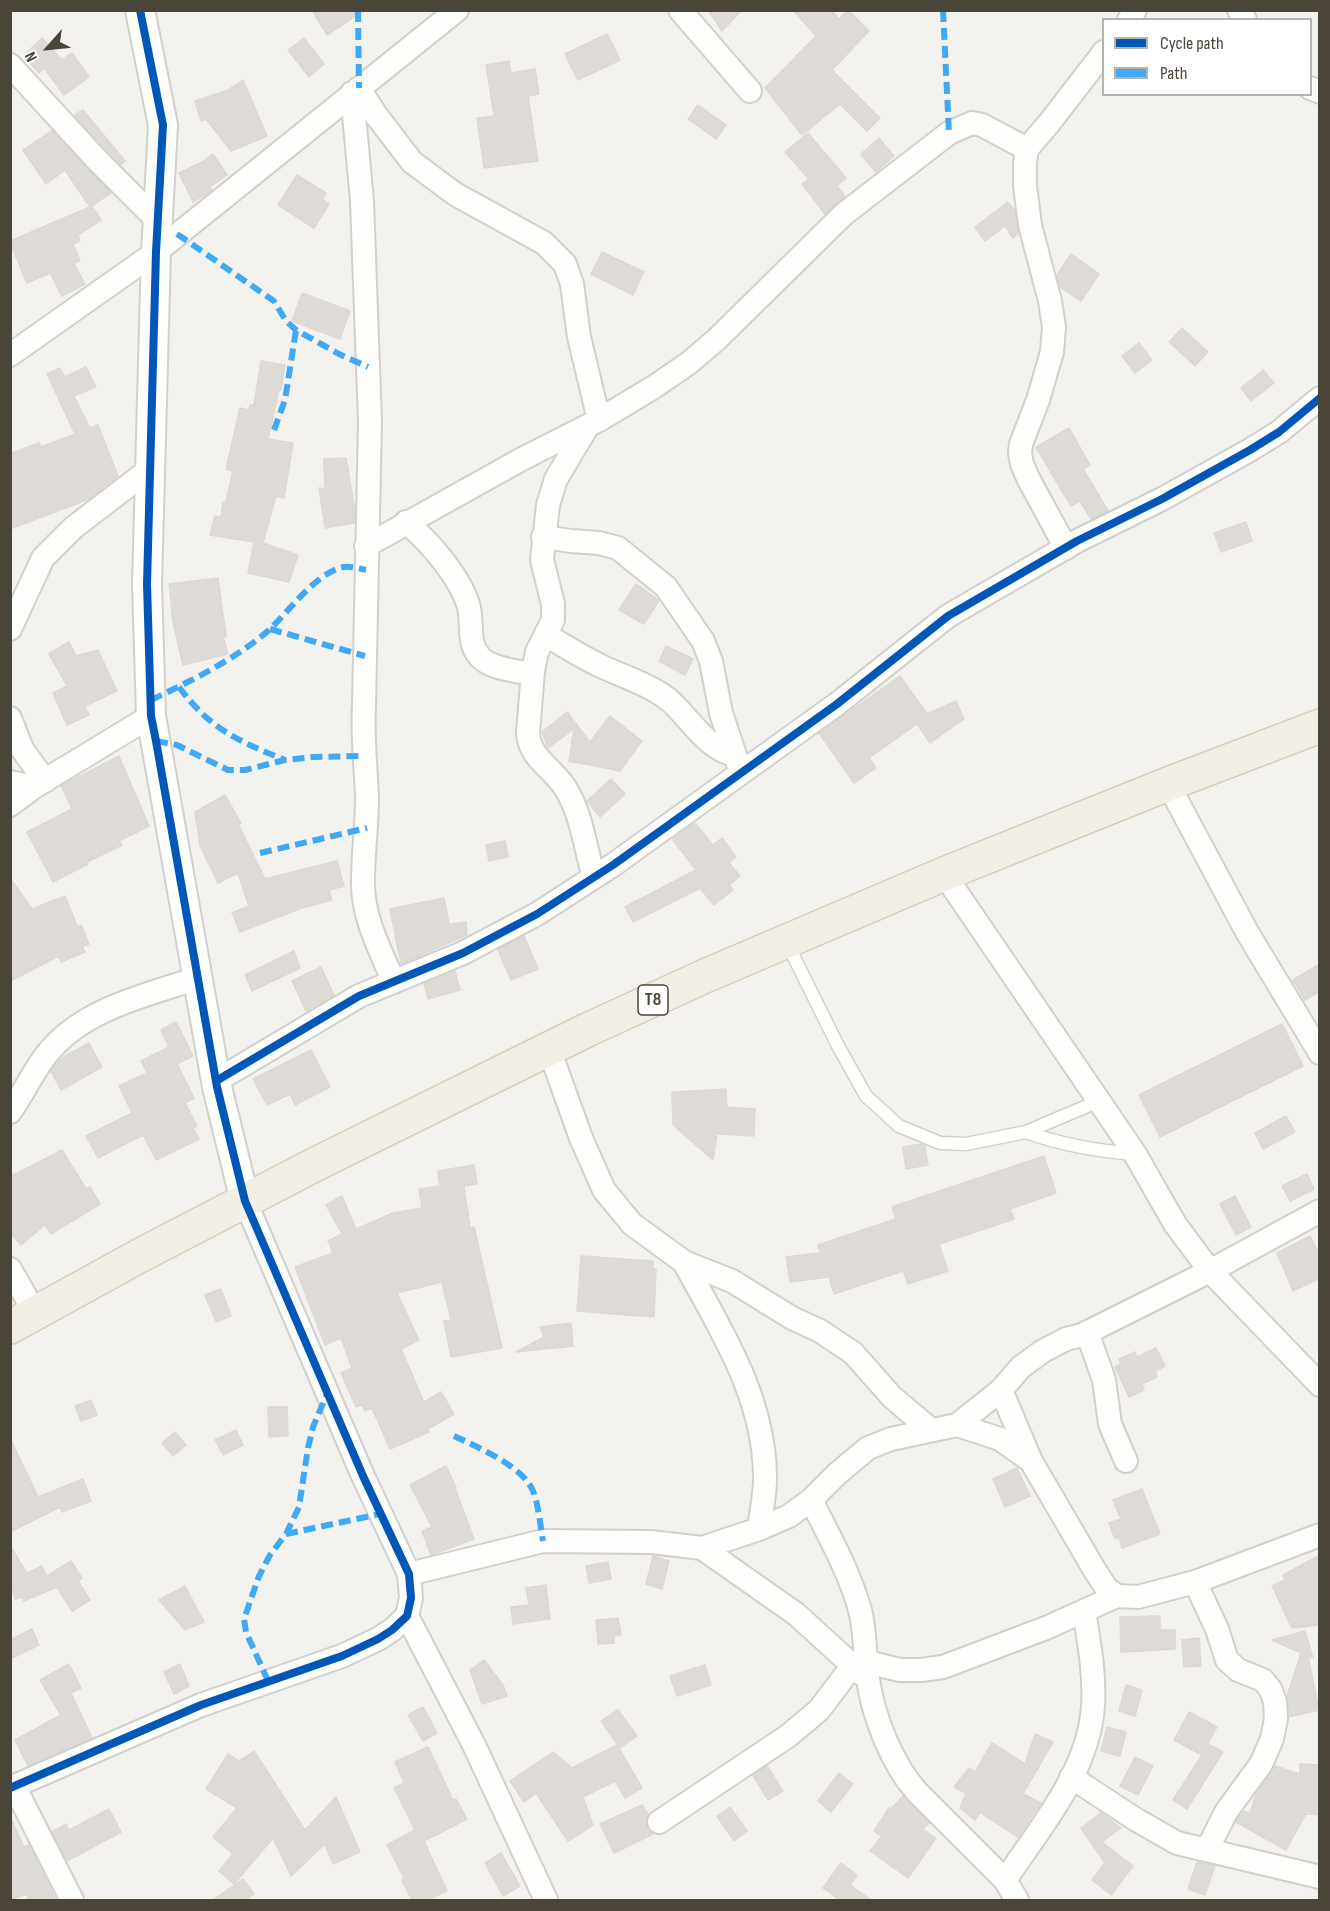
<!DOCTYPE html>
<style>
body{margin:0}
#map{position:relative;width:1330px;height:1911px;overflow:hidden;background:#f4f2ee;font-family:"Sofia Sans Condensed",sans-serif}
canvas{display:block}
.frame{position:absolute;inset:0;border:12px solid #4b4439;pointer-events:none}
.legend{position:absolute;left:1102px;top:18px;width:210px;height:78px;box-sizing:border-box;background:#fff;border:2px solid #b7b4b0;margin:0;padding:8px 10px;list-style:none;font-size:18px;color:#4b4439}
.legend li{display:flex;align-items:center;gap:12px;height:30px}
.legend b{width:30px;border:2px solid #b7b4b0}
.north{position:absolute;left:18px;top:18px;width:60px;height:60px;-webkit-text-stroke:4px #fff;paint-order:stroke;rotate:243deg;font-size:16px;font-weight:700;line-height:24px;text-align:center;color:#4b4439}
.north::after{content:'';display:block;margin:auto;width:21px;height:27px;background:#4b4439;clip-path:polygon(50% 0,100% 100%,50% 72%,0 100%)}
</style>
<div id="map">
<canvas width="1330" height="1911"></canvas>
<div class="frame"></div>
<ul class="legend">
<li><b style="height:8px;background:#0057b8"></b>Cycle path</li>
<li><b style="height:8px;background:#3fa9f5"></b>Path</li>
</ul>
<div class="north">N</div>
</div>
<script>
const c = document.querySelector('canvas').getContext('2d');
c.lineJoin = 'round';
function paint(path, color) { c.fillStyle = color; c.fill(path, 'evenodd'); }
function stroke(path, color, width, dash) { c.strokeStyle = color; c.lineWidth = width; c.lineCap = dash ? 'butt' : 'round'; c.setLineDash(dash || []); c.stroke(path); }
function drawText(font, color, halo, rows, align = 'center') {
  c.font = font + ' "Sofia Sans Condensed",sans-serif'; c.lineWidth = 4.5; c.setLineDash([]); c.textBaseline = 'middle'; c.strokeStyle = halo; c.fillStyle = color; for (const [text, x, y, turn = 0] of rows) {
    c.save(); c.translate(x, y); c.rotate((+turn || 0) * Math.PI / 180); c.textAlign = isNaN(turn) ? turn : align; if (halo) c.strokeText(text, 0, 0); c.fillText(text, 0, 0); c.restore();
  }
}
const building = new Path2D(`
 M312 10H365L327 35Z
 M708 10H742L722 31Z
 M793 10H831L839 19 848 10 869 31 832 70 880 118 867 131 840 104 802 135 765 88 816 36Z
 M607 34 620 60 578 80 565 54Z
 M42 38 62 60 72 53 89 77 64 95 44 68 39 73 23 56Z
 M304 38 324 64 309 77 288 50Z
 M509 61 511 73 535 69 539 94 528 96 538 161 484 168 477 118 494 116 486 65Z
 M243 80 267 136 231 151 206 119 201 121 195 101 228 90Z
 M698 105 726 125 716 139 688 119Z
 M83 110 125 161 121 165 74 115Z
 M52 131 111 193 92 206 101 220 78 235 80 241 73 244 80 261 74 263 85 284 62 296 50 273 27 283 10 243V241L90 207 65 170 46 184 23 150Z
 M808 133 846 178 837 186 845 196 825 214 802 184 809 179 785 152Z
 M879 138 894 156 876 172 861 154Z
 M213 154 227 175 210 187 212 190 193 202 179 173 202 162Z
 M297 175 326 193 322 199 329 204 314 228 278 205Z
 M1008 202 1015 211 1018 234 1013 238 1005 226 985 241 975 227Z
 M602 252 644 272 633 295 591 274Z
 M1071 254 1099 274 1081 301 1060 287 1057 275Z
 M302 293 350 311 340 339 292 321Z
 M1182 328 1208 352 1195 366 1169 342Z
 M1139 343 1152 360 1135 373 1122 356Z
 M261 361 285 365 281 390H279L268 439 293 443 284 498 276 496 263 543 298 555 289 582 248 573 254 542 210 535 215 516 221 517 223 502H226L233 471 226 469 240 408 249 410 250 405H254Z
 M86 367 96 387 74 396 90 428 98 425 118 476 89 499 10 529V454L39 443 41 447 75 434 47 374 60 368 65 377Z
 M1263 370 1274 383 1251 401 1241 388Z
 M1069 428 1090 465 1083 469 1108 511 1091 519 1080 501 1071 506 1036 447Z
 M346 458 355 511 354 523 325 528 319 488 325 489 324 459Z
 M1246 522 1252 541 1221 552 1214 533Z
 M218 578 226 636 223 637 228 654 183 665 173 622 169 584Z
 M636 584 659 600 644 624 619 610Z
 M69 642 76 656 98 650 117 691 85 706 89 715 67 725 53 693 67 686 49 654Z
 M666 646 693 659 685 675 659 661Z
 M900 676 927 714 956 701 964 719 930 743 917 724 869 758 876 768 854 783 819 733Z
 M567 712 590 742 610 716 642 741 620 771 569 761 574 729 548 748 542 732Z
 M119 756 149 826 119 841 122 845 87 862 88 864 53 882 27 832 72 809 61 786Z
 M611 779 625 794 600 817 587 801Z
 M225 795 241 823 238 824 265 879 337 861 344 886 329 890 332 900 299 909 240 932 232 913 249 906 238 873 218 883 200 846 195 812Z
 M695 823 713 845 722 838 736 857 729 863 740 876 729 885 733 890 714 905 700 888 633 922 625 907 696 870 672 839Z
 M505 841 508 857 489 861 486 845Z
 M10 878 32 909 65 896 77 926 81 925 89 944 82 947 85 952 61 962 59 956 10 981Z
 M444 898 449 924 466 922 467 935 401 964 390 909Z
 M524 936 538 969 511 980 498 950Z
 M294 951 300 968 252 991 245 975Z
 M1320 964V991L1305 1000 1293 980Z
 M321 967 334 995 306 1011 292 981Z
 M455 971 460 990 428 999 424 984Z
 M176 1022 193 1056 177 1064 194 1098 185 1103 197 1126 193 1128 199 1139 156 1160 143 1135 98 1158 86 1136 132 1113 119 1086 147 1073 141 1061 169 1047 161 1030Z
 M1282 1024 1303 1066 1160 1137 1139 1095Z
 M89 1043 102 1067 61 1090 51 1071 62 1058Z
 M311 1050 330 1087 295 1105 290 1094 267 1105 253 1079Z
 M726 1089 727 1107 755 1109 754 1136 717 1134 713 1160 673 1125 672 1092Z
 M1286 1116 1295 1132 1263 1149 1255 1133Z
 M921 1144 925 1146 928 1165 906 1169 903 1147Z
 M62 1150 86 1189 90 1187 100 1204 51 1234 45 1225 21 1245 10 1233V1177Z
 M1044 1156 1056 1193 1010 1209 1014 1219 939 1244 948 1271 908 1284 903 1271 834 1294 829 1277 790 1282 786 1257 820 1253 818 1245 896 1219 892 1207Z
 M474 1165 477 1184 464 1186 470 1228 474 1227 502 1348 451 1357 444 1321 451 1320 442 1282 397 1293 419 1340 401 1349 424 1402 441 1392 454 1414 428 1429 429 1432 390 1449 372 1408 365 1411 362 1405 356 1407 341 1373 352 1368 341 1338 325 1345 295 1267 333 1253 328 1241 342 1234 326 1205 342 1196 356 1229 393 1213 422 1208 419 1189 440 1186 438 1171Z
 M1307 1174 1314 1189 1290 1201 1282 1186Z
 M1235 1196 1251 1227 1236 1235 1220 1204Z
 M1310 1236 1320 1256V1278L1293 1291 1277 1253Z
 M581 1256 653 1261V1269H656L654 1317 577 1311Z
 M221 1289 231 1316 216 1322 205 1295Z
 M571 1323 573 1346 516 1352 544 1337 540 1327Z
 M1156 1348 1165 1366 1155 1371 1157 1377 1142 1384 1144 1390 1129 1397 1115 1367 1121 1364 1119 1359 1135 1352 1137 1357Z
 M91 1400 97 1415 81 1421 75 1406Z
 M268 1407H287L288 1436 269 1437Z
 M236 1430 243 1445 223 1455 215 1440Z
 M175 1432 186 1445 173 1456 162 1443Z
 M10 1438 38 1497 83 1479 91 1501 62 1512 60 1507 10 1532Z
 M446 1466 456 1487 455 1488 474 1539 431 1555 422 1531 432 1527 410 1485Z
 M1017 1468 1030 1496 1005 1507 993 1479Z
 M1142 1489 1160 1534 1122 1548 1119 1537 1115 1539 1109 1523 1121 1519 1113 1500Z
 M10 1546 27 1573 42 1566 47 1576 71 1561 82 1578 78 1581 90 1600 72 1611 57 1587 24 1601 22 1597 15 1599 10 1582Z
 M1320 1555V1625L1292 1628 1272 1586 1285 1580 1283 1575Z
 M653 1556 669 1561 662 1589 646 1584Z
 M608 1562 611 1579 589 1583 586 1566Z
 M546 1585 550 1619 513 1624 511 1607 529 1605 526 1588Z
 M185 1586 204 1622 185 1630 159 1600Z
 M1160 1616V1630H1175V1649L1121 1652 1120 1617Z
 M618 1618 621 1635 614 1636V1643L598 1644 596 1620Z
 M32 1629 39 1645 10 1659V1640Z
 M1305 1631 1313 1658 1308 1656 1319 1710 1289 1717 1287 1696 1301 1653 1272 1640Z
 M1199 1638 1201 1666 1184 1667 1182 1640Z
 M484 1660 503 1685 507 1696 482 1704 470 1670Z
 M69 1664 81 1688 71 1693 92 1738 28 1766 15 1740 61 1715 40 1680Z
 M180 1664 189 1686 174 1694 164 1672Z
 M705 1665 711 1685 677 1696 670 1676Z
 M1126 1685 1142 1690 1135 1716 1119 1711Z
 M423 1707 437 1733 423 1741 408 1715Z
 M618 1710 637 1736 620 1748 601 1721Z
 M1189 1712 1217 1727 1206 1747 1208 1744 1223 1752 1187 1809 1173 1800 1202 1755 1174 1740Z
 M1107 1727 1126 1732 1120 1756 1101 1751Z
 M1035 1734 1053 1742 1023 1794 1041 1803 1018 1837 980 1812 975 1820 960 1808 966 1793 954 1787 969 1768 975 1772 992 1743 1025 1764Z
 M617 1745 642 1788 625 1798 615 1781 583 1797 593 1825 568 1841 536 1793 524 1802 510 1781 553 1752 572 1768Z
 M428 1747 453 1800 456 1799 467 1819 424 1841 447 1891 427 1900H412L402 1880 404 1878 387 1845 415 1830 394 1788 404 1783 395 1762Z
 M254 1751 305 1830 336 1797 360 1852 333 1864 325 1844 291 1876 273 1838 234 1884 219 1871 233 1854 213 1837 237 1808 206 1789 228 1754 239 1761Z
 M1135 1757 1153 1766 1138 1795 1120 1786Z
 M1300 1764 1320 1765V1815L1306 1814 1286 1850 1236 1822 1243 1811 1250 1813 1256 1794 1275 1766 1300 1774Z
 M767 1766 783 1791 768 1800 753 1775Z
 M839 1773 853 1784 831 1812 818 1801Z
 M903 1796 929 1823 923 1829 936 1838 908 1878 870 1851 882 1836 874 1831 889 1808 891 1809Z
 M642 1805 648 1814 646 1822 648 1829 653 1834 614 1853 600 1824Z
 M730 1807 747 1831 734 1841 717 1816Z
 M109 1809 121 1832 67 1861 52 1832 66 1824 69 1830Z
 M1101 1813 1121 1828 1102 1842 1133 1866 1111 1895 1092 1880 1105 1863 1081 1828Z
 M10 1816 24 1847 29 1845 56 1900H29L26 1894 10 1900Z
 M501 1853 520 1886 503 1896 485 1863Z
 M1197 1862 1215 1866 1205 1895 1188 1889Z
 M841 1863 857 1875 850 1885 871 1900H840L823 1888Z
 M243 1879 254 1894 245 1900H213Z`);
paint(building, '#dedbd6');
stroke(building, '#dcd9d4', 1.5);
const service = new Path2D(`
 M787 943 837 1044 866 1096 899 1126 940 1143 966 1144 1026 1132 1099 1101
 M1026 1132C1062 1145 1096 1151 1135 1154`);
const minor = new Path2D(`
 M680 10 750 91
 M1239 10 1245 20
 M1129 20 1135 10
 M10 65 99 162 158 221
 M359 88 376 115 412 162 455 194 544 243 565 264 572 284 579 337 599 420
 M1310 88 1320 92
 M352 93 362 201 370 421 364 705C362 737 366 766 367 798 367 826 363 853 363 881 362 916 380 950 394 982
 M10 355 156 252 457 10
 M587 427 556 479 548 505 542 560 553 604V620L537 652 533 671 528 733C529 758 554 769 566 789 582 815 585 848 594 877
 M406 522C429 541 462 579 469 608 473 625 467 643 480 657 491 669 517 671 533 674
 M543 537 571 541 599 543 618 548 666 587 703 641 711 661 721 713 741 773
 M366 546 522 459 599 420 654 387 689 363 717 339 844 214 949 133 972 123 982 125 1027 149
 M1066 548 1029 480 1022 464 1020 453 1021 444 1038 400 1052 352 1054 327 1050 301 1030 225 1025 186V163L1027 149 1050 122 1104 52
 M10 629 43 558 73 528 150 469
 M546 635C565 646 583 658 603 667 625 677 650 685 669 700 690 718 707 750 735 755
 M10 718 22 749 45 781
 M10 782 34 787
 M1168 784 1247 932 1320 1053
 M10 805 34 787 151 716
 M944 874 1099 1101 1135 1154 1175 1224 1210 1271 1320 1385
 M549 1049 581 1138 604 1190 632 1224 684 1262 732 1281 792 1318 820 1331 853 1353 892 1397 931 1430
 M216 1081 359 996 463 953 537 914 613 865 837 704 948 616 1077 541 1162 499 1250 450 1279 432 1320 398
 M10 1112C24 1093 33 1071 47 1054 82 1009 147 995 198 978
 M684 1262C721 1331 763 1394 765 1474 766 1492 761 1511 759 1529
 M10 1269 35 1313
 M1087 1332 1104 1380 1110 1424 1126 1461
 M1001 1390 1031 1461
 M957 1425 1001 1390 1021 1367 1043 1351 1066 1339 1082 1335 1210 1271 1320 1211
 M811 1500C829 1536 849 1571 860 1610 866 1632 864 1656 868 1679 873 1716 892 1764 917 1792L1005 1880 1017 1900
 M702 1548 796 1614 863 1675
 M409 1574 543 1541 651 1542 702 1548 759 1529 789 1516 811 1500 837 1474 868 1448 891 1439 957 1425 1000 1439 1031 1461 1094 1569 1107 1589 1117 1596 1138 1597 1195 1582 1320 1535
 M1195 1582 1217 1629 1227 1660 1238 1670 1263 1680 1271 1690 1275 1702 1276 1719 1272 1739 1261 1764 1226 1812 1207 1850
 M407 1616 474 1745 546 1900
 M867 1662 900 1670H921L943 1667 1046 1628 1117 1596
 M1071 1777 1135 1819 1177 1843 1320 1877
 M14 1786 72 1900
 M10 1788 201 1705 342 1656 378 1639 392 1630 407 1616 411 1598 409 1574 363 1476 245 1201
 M659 1822 788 1736 819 1710 853 1665
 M1005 1880C1040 1828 1089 1771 1093 1706 1095 1674 1089 1642 1084 1611`);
const tertiary = new Path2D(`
 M140 10 163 125 156 252 147 584 151 716 217 1087 245 1201`);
const primary = new Path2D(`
 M10 1327 139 1256 316 1164 587 1030 705 976 944 874 1168 784 1320 726`);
stroke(service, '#d2d0cb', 15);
stroke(minor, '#d2d0cb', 26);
stroke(tertiary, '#d2d0cb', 32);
stroke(primary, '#d6cebb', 36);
stroke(service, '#fdfdfc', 12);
stroke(minor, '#fdfdfc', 22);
stroke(tertiary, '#fdfdfc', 28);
stroke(primary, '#f2efe6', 33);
stroke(new Path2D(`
 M358 10 359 88
 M943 10 949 133
 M177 234 274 301 286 321 296 330 339 354 368 367
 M274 430 285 400 296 330
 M270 629 365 656
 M179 687C210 729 238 741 285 760
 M151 700C189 682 238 658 270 629 291 609 311 579 339 568 348 565 357 568 366 570
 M156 741 177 745 228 770H245L285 760 313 757 364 756
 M260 853 367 828
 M454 1436C477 1447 523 1466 533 1491 539 1506 540 1525 543 1541
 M286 1534 380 1514
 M268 1681 246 1632 244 1619 259 1576 270 1555 286 1534 299 1507 308 1448 313 1427 327 1394`), '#3fa9f5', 6, [12, 6]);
stroke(new Path2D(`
 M216 1081 359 996 463 953 537 914 613 865 837 704 948 616 1077 541 1162 499 1250 450 1279 432 1320 398
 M10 1788 201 1705 342 1656 378 1639 392 1630 407 1616 411 1598 409 1574 363 1476 245 1201 217 1087 156 741 151 716 147 584 156 252 163 125 140 10`), '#0057b8', 8);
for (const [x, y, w] of [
 [653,1000,30]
]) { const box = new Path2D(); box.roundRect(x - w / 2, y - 15, w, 30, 4.5); c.fillStyle = '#fff'; c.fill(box); stroke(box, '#4b4439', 1.5); }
drawText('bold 18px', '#4b4439', null, [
 ["T8",653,1000]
]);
</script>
